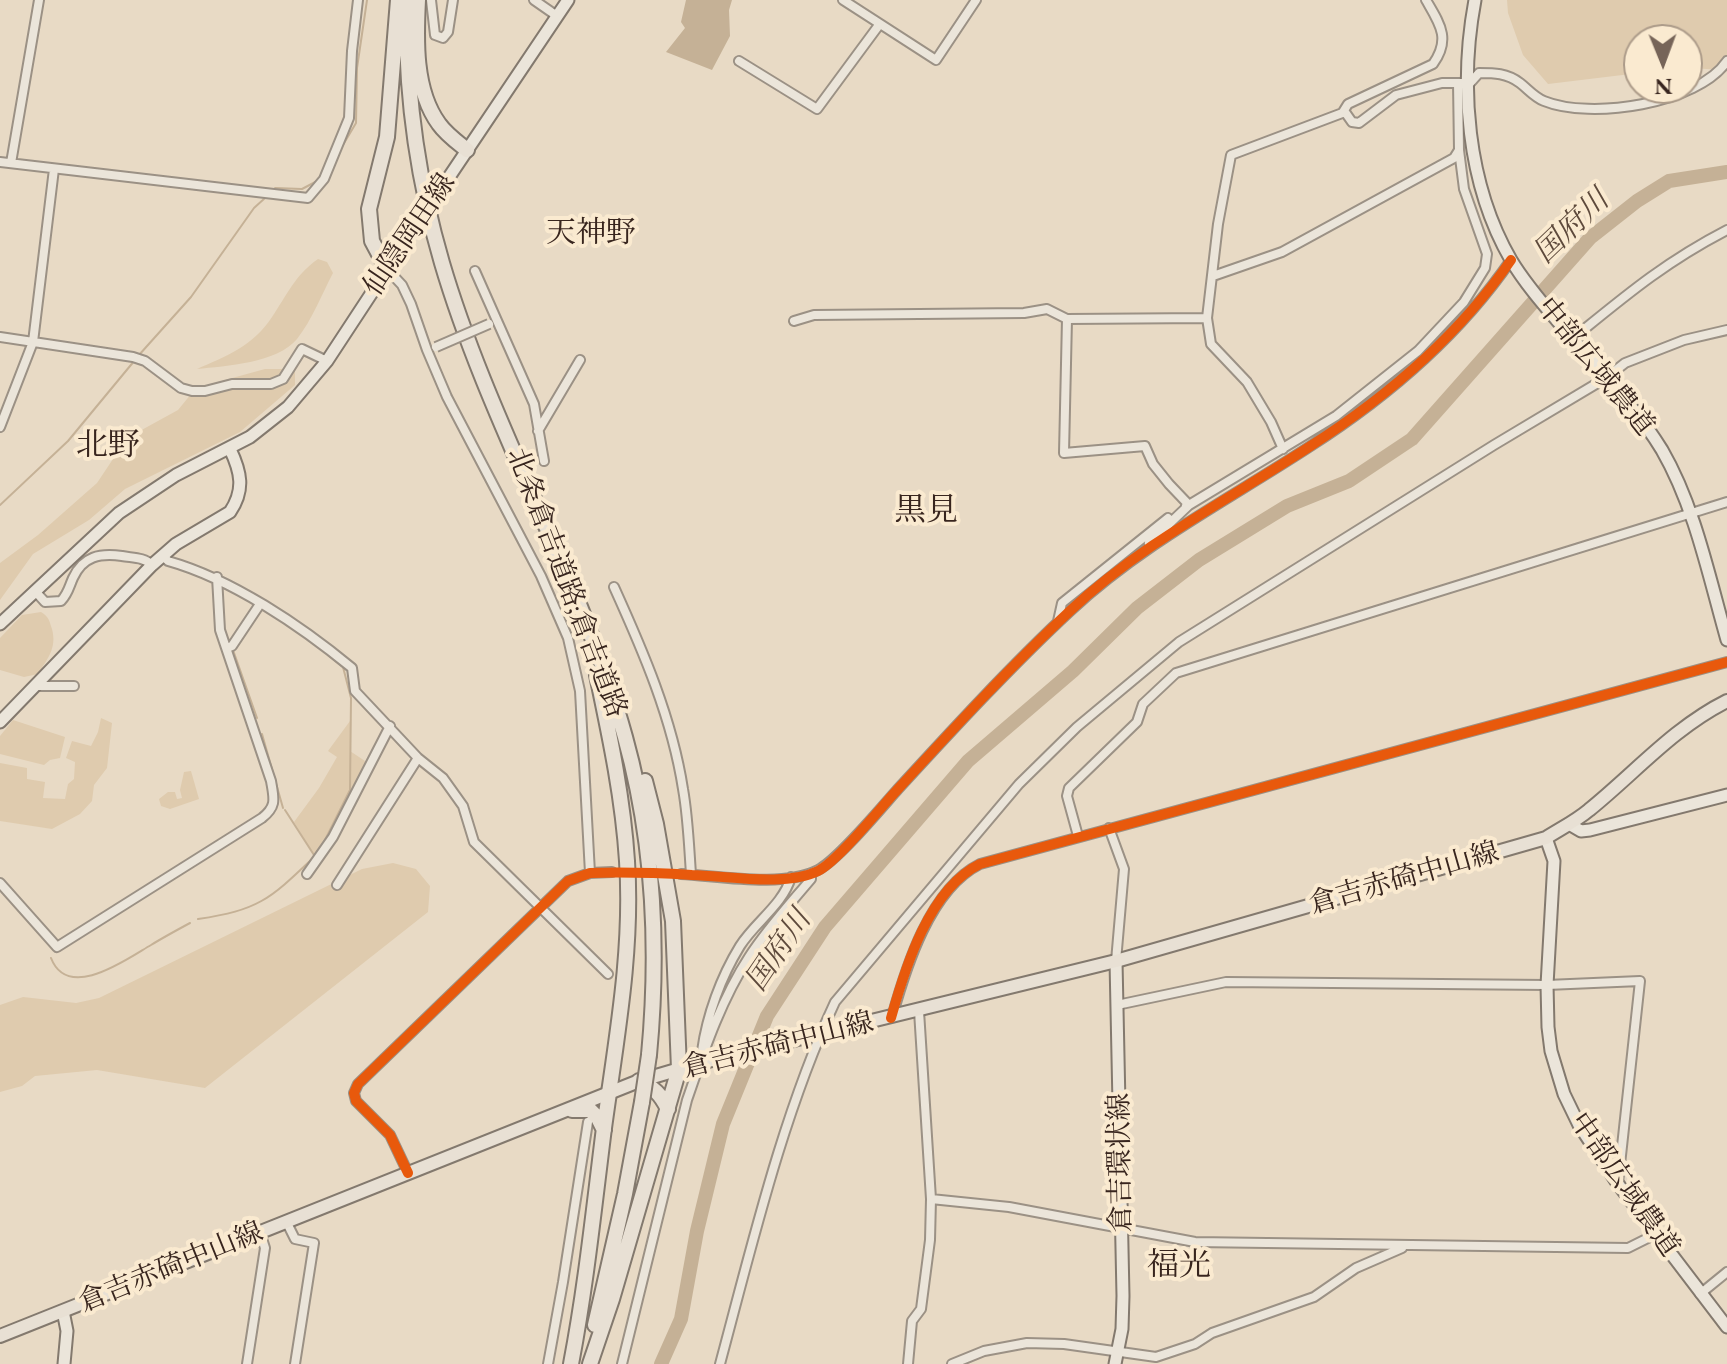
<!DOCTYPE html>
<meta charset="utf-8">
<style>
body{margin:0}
#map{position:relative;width:1727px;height:1364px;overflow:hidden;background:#e8dac5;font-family:"EB Garamond",serif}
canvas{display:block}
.north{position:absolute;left:1623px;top:24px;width:80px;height:80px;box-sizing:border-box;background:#faead0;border:2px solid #ac9b89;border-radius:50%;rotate:179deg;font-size:22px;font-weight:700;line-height:32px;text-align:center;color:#38251e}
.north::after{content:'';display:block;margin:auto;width:28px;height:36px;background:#766458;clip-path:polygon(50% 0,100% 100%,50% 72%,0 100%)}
</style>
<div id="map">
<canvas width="1727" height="1364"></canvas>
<div class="north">N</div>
</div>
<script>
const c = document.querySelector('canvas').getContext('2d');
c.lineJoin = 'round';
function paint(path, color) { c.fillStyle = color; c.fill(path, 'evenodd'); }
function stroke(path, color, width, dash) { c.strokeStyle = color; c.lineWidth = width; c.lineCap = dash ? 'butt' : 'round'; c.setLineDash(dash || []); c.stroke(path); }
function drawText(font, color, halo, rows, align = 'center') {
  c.font = font + ' "EB Garamond","Noto Serif JP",serif'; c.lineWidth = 8; c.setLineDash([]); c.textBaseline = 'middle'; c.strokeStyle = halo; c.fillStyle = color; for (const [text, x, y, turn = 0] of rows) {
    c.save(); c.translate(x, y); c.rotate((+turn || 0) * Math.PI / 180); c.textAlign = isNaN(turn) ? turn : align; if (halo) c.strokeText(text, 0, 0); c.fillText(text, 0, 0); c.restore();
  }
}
paint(new Path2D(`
 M1507 0H1727V70L1687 68V40H1639V73L1548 84 1523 55 1508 13Z
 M318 259 327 262 333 273C322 294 312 320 297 339 277 363 226 366 197 369 227 356 253 346 272 317 287 295 295 275 318 259Z
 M265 369H295V385L240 432 125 489 89 520 33 554 0 600V563L38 535 97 483 127 438 178 410 196 388Z
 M41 612C49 617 49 620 52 629 57 648 48 658 38 674L24 677 0 670V638L22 615Z
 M101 718 112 723 107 768 94 785 92 801 80 814 52 829 0 821V763L27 768V779L45 782 43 798 65 799 68 784 74 779 75 762 66 758 72 741 91 746 98 732Z
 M13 720 65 737 60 758 50 760 44 765 0 754V736Z
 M350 721V751L368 763 342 816 316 859 294 822 319 788 337 757 328 751Z
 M191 771 199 799 170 809 161 806 159 799 168 792H175L177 799 182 798 180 790 184 772Z
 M393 863 416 869 430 886 428 912 205 1088 97 1070 35 1076 22 1086 0 1092V1005L23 997 76 1003 99 998 362 869Z`), '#dfcbae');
paint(new Path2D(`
 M686 0H732L729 10 730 36 712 70 666 52 685 28 681 22Z`), '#c5b196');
stroke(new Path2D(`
 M340 150 356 123 357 68 367 0
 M273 191 275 188 302 189 319 180
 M139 355 191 297 254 208 265 198
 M0 505 68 441 135 360
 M233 650 257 718
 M262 734 283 808
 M285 810 314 855
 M320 850 350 790 351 698 343 667 328 655
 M198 919C258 910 269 900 312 859
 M51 958C68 1002 127 959 151 945 164 937 177 930 190 923`), '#c5b196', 2);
stroke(new Path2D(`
 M661 1364 681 1319 697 1231 723 1124 767 1016 825 927 968 761 1073 671 1137 608 1199 560 1287 506 1349 481 1412 439 1590 238 1637 201 1669 181 1727 172`), '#c5b196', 14);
stroke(new Path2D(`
 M612 872 681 874`), '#c5b6a4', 8, [8, 4]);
const street = new Path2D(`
 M431 0 435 35 443 38 448 32 453 0
 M534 0 557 16
 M843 0 936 60 976 0
 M739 61 817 109 879 25
 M1343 112 1348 104 1433 64C1451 39 1440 24 1426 0
 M0 162 308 198 324 179 349 118 352 51 358 0
 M11 163 39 0
 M387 269 402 285 411 304 427 350 447 397 541 576 568 638 580 691 590 873
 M475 271 534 404 544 461
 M1213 276 1282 252 1454 158 1459 150 1458 83
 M1067 319 1064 453 1145 446 1153 464 1169 484 1189 505 1186 506
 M794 321 814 315 1024 313 1047 309 1067 319 1207 318
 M1582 331C1631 291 1669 260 1727 230
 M0 337 133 357 145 361 181 388 192 391H205L232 384H271L283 379 302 349 327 361
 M0 427 33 342 54 169
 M538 431 580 360
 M1283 449 1271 422 1247 382 1211 344 1207 318 1218 224 1231 155 1345 112 1352 122 1359 123 1396 95 1442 83H1470L1479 73C1494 73 1507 73 1520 83 1528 89 1534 97 1544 101 1590 120 1698 104 1727 61
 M1149 543 1189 505 1336 416 1418 351 1464 302 1485 268 1487 254 1464 189 1459 150
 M163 556 168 561C232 579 301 626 352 668L355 691 418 758 443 778 463 806 474 842 608 974
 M614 587C643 651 672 718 683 789 688 817 689 846 691 874
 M35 591 45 602 61 601C68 594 69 587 73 578 83 556 100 553 122 556 132 558 144 557 152 565
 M1058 621 1062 603 1168 518
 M227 648 232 646 260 604
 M37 686H74
 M1109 828 1124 869 1116 961
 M1078 836 1067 796 1069 788 1137 722 1143 704 1176 673 1727 502
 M307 874 333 837 390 726
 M681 874C719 876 783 888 818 870 838 860 881 808 898 789 954 728 1010 667 1070 611 1142 544 1228 500 1309 447 1387 397 1458 337 1511 260
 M0 883 57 947 262 818C277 806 274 799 271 781L220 630 217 577
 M337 885 418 758
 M1117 1005 1226 982 1547 985 1640 981 1618 1183
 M892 1017C906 967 930 889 980 864L1727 662
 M702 1051C707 1015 721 977 740 946 755 922 783 905 791 877
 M408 1173 390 1135 356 1101 354 1093 358 1084 568 881 590 873 612 872
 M931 1199 1009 1207 1195 1242 1628 1248 1656 1234
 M286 1221 295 1239 314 1243 295 1364
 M1700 1294 1727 1272
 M247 1364 265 1248 260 1232
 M548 1364 563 1282 588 1122
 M622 1364 687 1100C704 1051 721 1000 749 957 767 929 790 904 811 879V873
 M720 1364C752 1245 783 1113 835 1002L1019 784 1077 727 1179 642 1494 445 1606 378 1625 363 1684 340 1727 330
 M908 1364 912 1321 921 1309 930 1240 931 1199 919 1011
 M952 1364 984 1351 1027 1343 1064 1344 1156 1357 1195 1344 1212 1333 1314 1297 1356 1268 1402 1248`);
const secondary = new Path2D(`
 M1475 0C1459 85 1467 184 1511 260 1527 287 1551 313 1571 337 1602 373 1637 409 1662 450 1695 507 1709 577 1727 640
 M437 195 568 0
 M0 624 119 513 176 475 250 437 288 407 327 361 413 230
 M0 722 152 565 176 544 230 512C245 490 241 472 230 449
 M1569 824 1581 831 1590 830 1727 795
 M1546 838 1554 861 1547 985 1548 1027 1551 1051 1564 1094 1579 1125 1618 1184 1727 1327
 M63 1311 67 1331 64 1364
 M1115 1364 1122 1329 1123 1296 1116 961`);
const primary = new Path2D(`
 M0 1336 639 1081 700 1063 1116 961 1546 838C1560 829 1576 821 1589 810 1635 773 1673 728 1727 701`);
const highway = new Path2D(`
 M407 0C405 89 417 178 442 263 490 426 580 574 625 737 654 841 659 949 649 1055
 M418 0C416 39 414 90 439 124 446 134 457 142 467 150
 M387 269 372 241 369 209 387 137 398 0
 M639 1081C654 1087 661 1095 668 1109
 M572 1110H590L598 1118 604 1130
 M595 1325 625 1194 642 1102
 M571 1364C586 1286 594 1207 604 1128 616 1040 633 951 627 861 623 798 610 737 597 675
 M590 1364 612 1299 679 1069 673 921 656 824 645 781`);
stroke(street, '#9b9185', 12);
stroke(secondary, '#83796e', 15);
stroke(primary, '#83796e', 16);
stroke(highway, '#83796e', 18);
stroke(street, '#ebe5da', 8);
stroke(secondary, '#ebe5da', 11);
stroke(primary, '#e8e0d4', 12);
stroke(highway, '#e8e0d4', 14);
const streetBridge = new Path2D(`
 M436 347 489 324`);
const secondaryBridge = new Path2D(`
 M413 230 437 195`);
const highwayBridge = new Path2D(`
 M642 1102 649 1055`);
stroke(streetBridge, '#9b9185', 12, []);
stroke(secondaryBridge, '#83796e', 15, []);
stroke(highwayBridge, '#83796e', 18, []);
stroke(streetBridge, '#ebe5da', 8);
stroke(secondaryBridge, '#ebe5da', 11);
stroke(highwayBridge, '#e8e0d4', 14);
stroke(new Path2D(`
 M891 1018C905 968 929 889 980 864L1727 662
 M408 1173 390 1135 356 1101 354 1093 358 1084 568 881 590 873C624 872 658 873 692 875 729 876 785 887 818 871 838 861 881 807 898 789 954 728 1010 667 1070 611 1141 544 1228 500 1309 447 1387 397 1458 337 1511 260`), '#e8590c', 10);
drawText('28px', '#38251e', '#faead0', [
 ["仙隠岡田線",410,235,-56],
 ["中部広域農道",1595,367,51],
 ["北条倉吉道路;倉吉道路",566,583,69],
 ["倉吉赤碕中山線",1404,879,-16],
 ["倉吉赤碕中山線",778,1046,-14],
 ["倉吉環状線",1121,1163,-91],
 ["中部広域農道",1624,1185,55],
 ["倉吉赤碕中山線",171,1268,-22]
]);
drawText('italic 30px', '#5e4a3c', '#faead0', [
 ["国府川",1572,227,-44],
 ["国府川",779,951,-56]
]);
drawText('30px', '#38251e', '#faead0', [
 ["天神野",591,234]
]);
drawText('32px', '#38251e', '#faead0', [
 ["北野",108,446],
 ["黒見",926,511],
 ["福光",1179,1266]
]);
</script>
